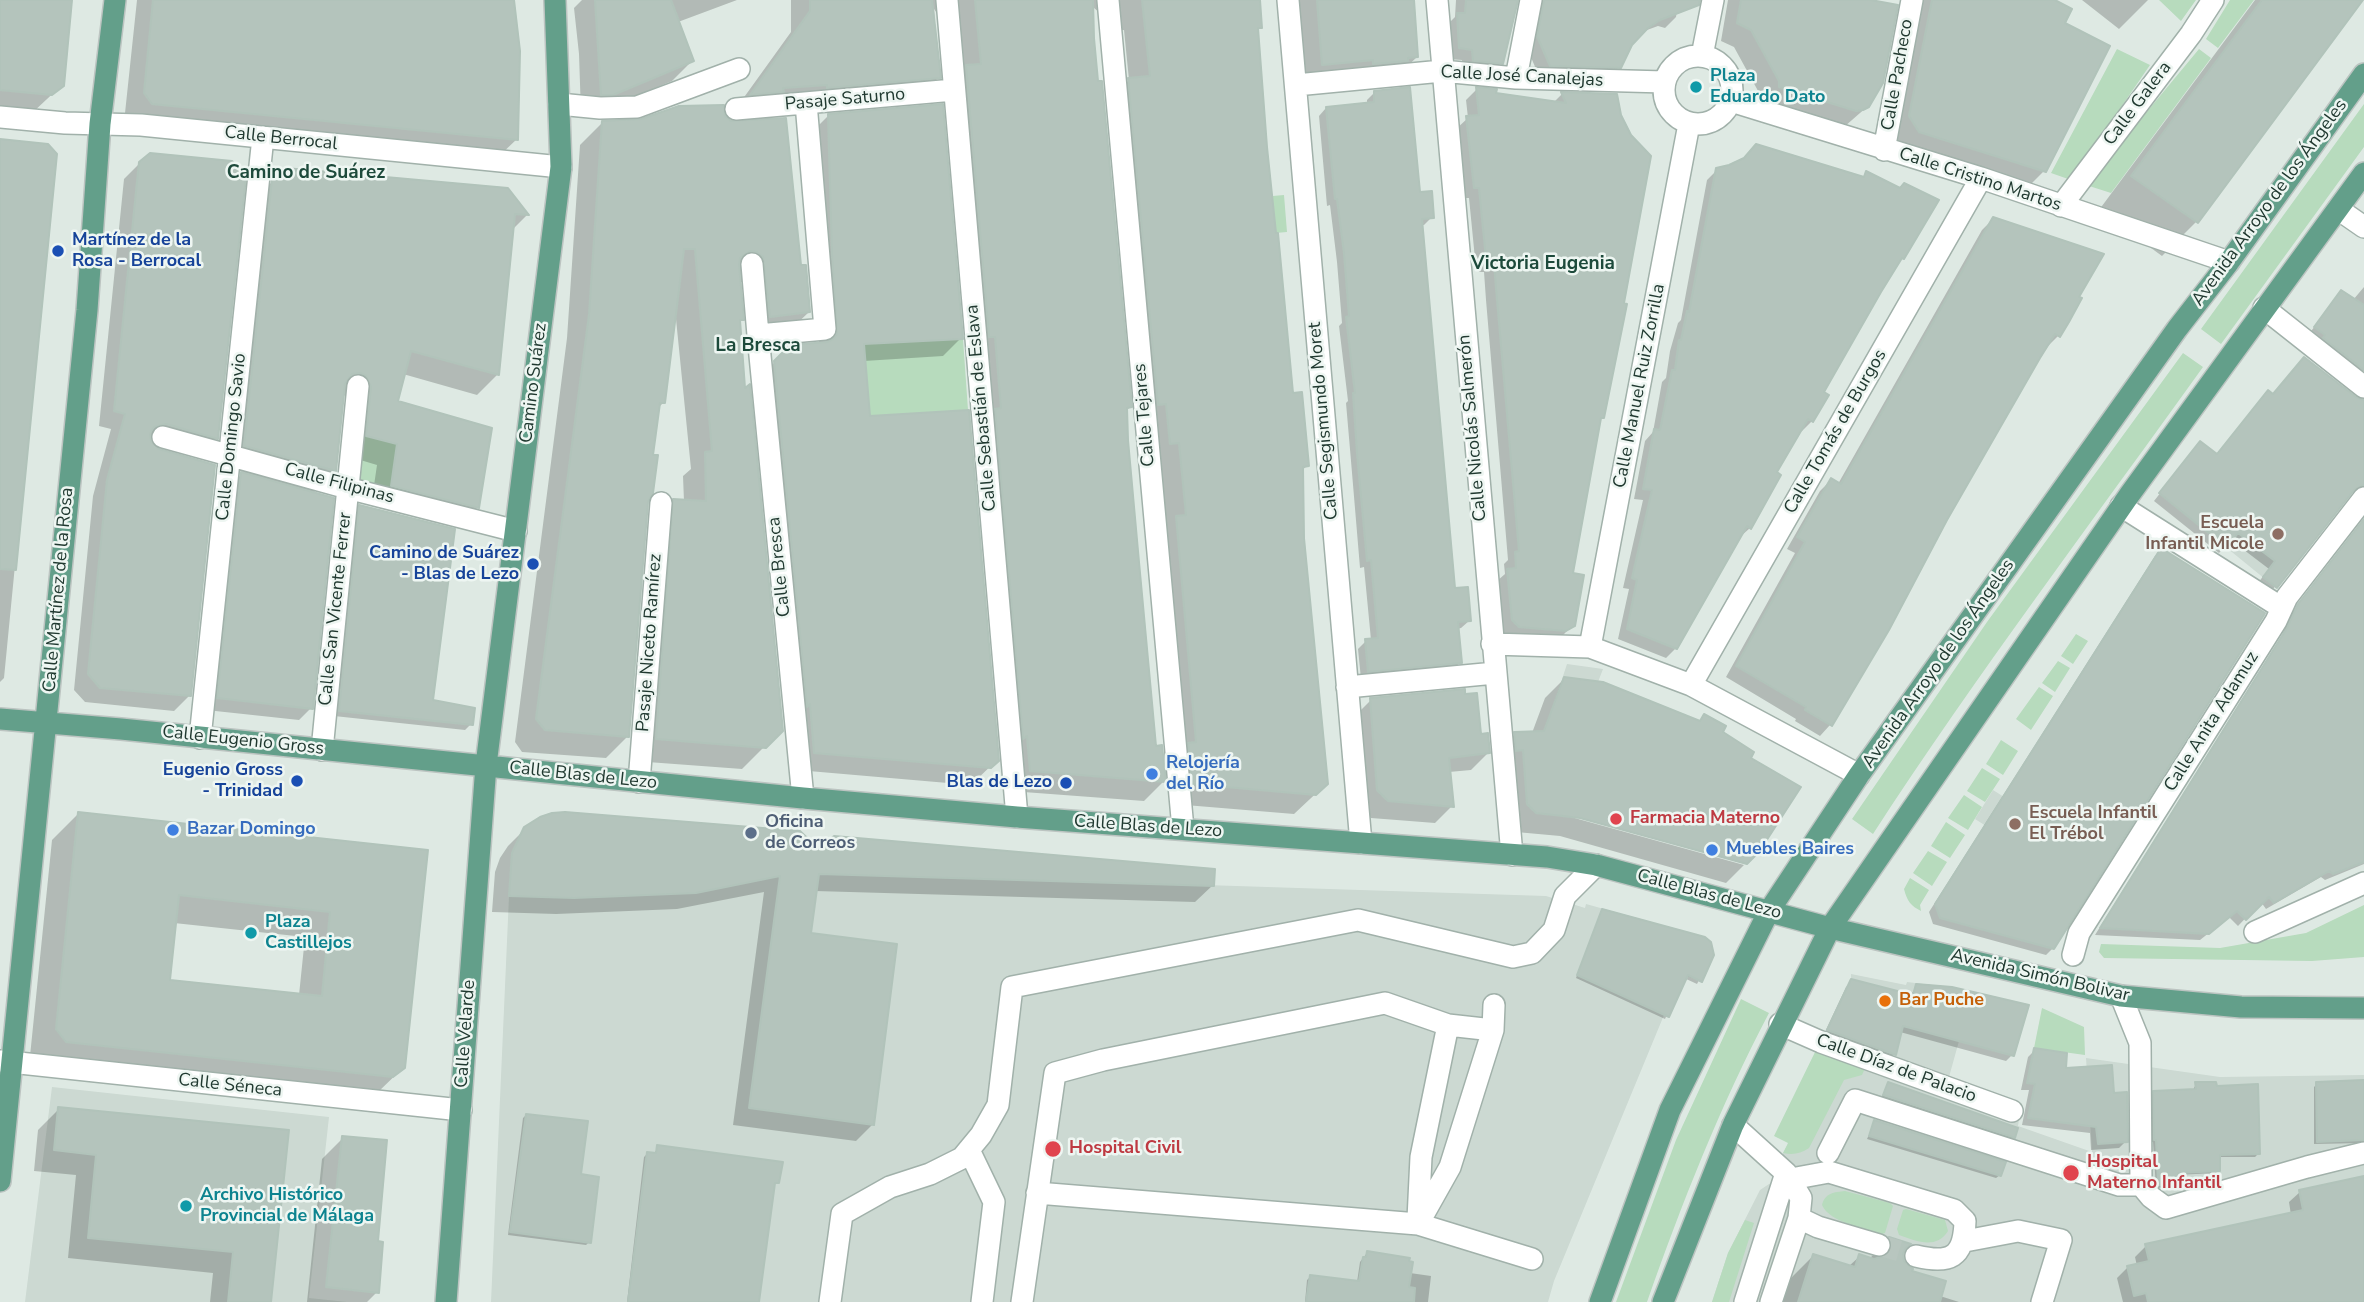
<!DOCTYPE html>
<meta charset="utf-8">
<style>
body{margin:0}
canvas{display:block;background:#dee9e3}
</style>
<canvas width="2364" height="1302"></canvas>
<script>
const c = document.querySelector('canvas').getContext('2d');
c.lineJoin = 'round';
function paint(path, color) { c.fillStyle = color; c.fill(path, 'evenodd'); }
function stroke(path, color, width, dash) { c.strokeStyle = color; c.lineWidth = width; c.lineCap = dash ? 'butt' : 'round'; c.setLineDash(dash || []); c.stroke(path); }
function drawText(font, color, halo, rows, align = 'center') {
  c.font = font + ' "Nunito Sans",sans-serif'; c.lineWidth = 5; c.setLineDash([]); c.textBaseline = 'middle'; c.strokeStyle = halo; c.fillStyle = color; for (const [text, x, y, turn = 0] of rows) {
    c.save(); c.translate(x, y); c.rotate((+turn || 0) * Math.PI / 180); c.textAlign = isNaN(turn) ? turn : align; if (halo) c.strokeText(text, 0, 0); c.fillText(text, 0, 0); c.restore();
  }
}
paint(new Path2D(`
 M2282 478 2330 520 2276 588 2227 548Z
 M1567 664 1603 669 1580 729 1545 731Z
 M1993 790 2031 814 1986 826 1975 819Z
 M803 872 1546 896 1585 908 1586 904 1705 937 1711 943 1714 955 1702 982 1687 976 1669 1017 1664 1015 1554 1281 1548 1302H491L509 896 574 898 695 893Z
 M1851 974 1906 985 1907 982 1940 986 1928 1032 1959 1041 1949 1077 1826 1034 1851 980Z
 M1838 1057 2019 1120 2018 1126 2092 1152 2086 1058 2220 1077 2364 1075V1302H1712L1728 1253 1760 1190 1775 1180 1783 1153Z
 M52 1087 329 1117 309 1298 347 1302H25Z`), '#ccd9d2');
paint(new Path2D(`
 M2159 0H2196L2181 21Z
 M2230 0H2254L2218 48 2206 39Z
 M2117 49 2150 65 2071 180 2051 173Z
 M2199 49 2211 58 2111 193 2086 185Z
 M2364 104V147L2221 344 2201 329Z
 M1284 195 1287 232 1219 238 1216 201Z
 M963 339 968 410 870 416 864 344Z
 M2183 353 2203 367C2092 522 1977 674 1873 834L1852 819 1987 622Z
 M365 435 397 444 392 478 410 481 409 492 360 480Z
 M2076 634 2088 641 2073 664 2061 656Z
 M2058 661 2070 668 2055 692 2042 683Z
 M2039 687 2053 696 2031 730 2016 719Z
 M2001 740 2018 751 2003 775 1986 764Z
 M1982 768 2000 779 1985 802 1967 791Z
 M1964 795 1982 807 1968 830 1948 818Z
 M1946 822 1965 835 1950 858 1931 846Z
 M1928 851 1947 862 1932 886 1913 873Z
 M1910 878 1929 890 1920 905 1921 911C1911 906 1907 901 1904 889Z
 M2364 905V957L2312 961 2104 958 2099 952 2101 944 2220 948 2306 933Z
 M1741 999 1769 1013C1720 1106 1682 1203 1647 1302H1616L1676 1140Z
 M2042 1008 2084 1027 2085 1055 2034 1048Z
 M1817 1048 1866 1066 1862 1075 1844 1080 1809 1148C1800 1154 1793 1155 1783 1153L1788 1143 1774 1136Z
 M1845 1191 1890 1203 1893 1206 1885 1233 1882 1234C1865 1228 1830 1223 1822 1205 1825 1193 1834 1192 1845 1191Z
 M1906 1209 1945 1220 1948 1231C1936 1250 1916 1241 1899 1235L1897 1229 1903 1210Z
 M1745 1220 1754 1223 1729 1302H1712L1728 1253Z`), '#b7dbbd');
paint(new Path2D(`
 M0 0H70L62 85 31 114 0 111Z
 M137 0H512L517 139 497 158 132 123 125 113Z
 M582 0H737L678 22 692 61 672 81 592 114H581L579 54 574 8Z
 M791 0H1258L1260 27 1256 31 1258 57 1291 395 1307 466 1301 471 1303 538 1326 784 1294 814 1173 804 1109 100 1129 80 1124 30 1103 32 1100 13 1094 8 1092 38 1130 407 1125 412 1155 748 1164 781 1144 801 1010 791 941 19 934 9 939 77 919 97 732 114 791 32Z
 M1297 0H1412L1417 57 1398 75 1304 82Z
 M1456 0H1516L1501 63 1490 74 1463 71 1462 60 1449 59 1447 25 1455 17Z
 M1528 0H1679L1676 17 1665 28 1658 26 1647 30 1633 41 1620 67 1609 78 1539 76 1527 48Z
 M1728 0H1862L1868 106 1844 127 1763 104V100L1734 47 1721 41Z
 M1912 0H2051L2044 171 2019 196 1894 157Z
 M2082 0H2148L2119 29Z
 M2255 0H2361L2196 222 2162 256 2099 210Z
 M1477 89 1494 95 1553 103 1562 94 1615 96 1603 417 1599 421 1571 574 1573 625 1562 636 1508 637 1502 631 1497 581 1505 574 1504 564 1508 560 1486 300 1484 272H1479L1478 269H1476L1469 198H1464L1456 129 1468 118 1466 100Z
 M1375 92 1418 194 1432 217 1424 225H1421L1454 590 1469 621 1461 628 1457 629 1460 662 1453 670 1361 679 1358 649 1366 641 1371 640 1364 567 1360 568 1351 461 1346 403 1348 401 1339 326 1342 323 1337 262 1330 205 1327 206 1319 116 1326 108 1367 105V100Z
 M828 116 961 338 943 356 864 361 869 418 997 760 971 785 797 770 756 381 775 362 819 344 810 134Z
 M723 117 799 267 809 312 786 334 748 338 742 282H739L742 319 738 322 744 391 781 730 742 769 634 761 652 523 674 501 684 502 683 476 691 469 675 309 663 403 658 408 646 501 628 736 606 758 522 752 515 742 567 338 580 145 602 123Z
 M0 141 55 155 4 678 0 682Z
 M140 163 216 438 202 453 149 438 189 696 174 711 85 702 74 690 93 496 111 429 99 426 124 179Z
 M1717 170 1861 178 1867 173 1903 258 1895 265 1821 393 1812 421 1802 431 1800 429 1774 473 1750 528 1740 537 1676 648 1666 658 1618 639 1629 589 1623 588 1643 500 1634 499 1645 441 1653 432 1662 382 1666 378 1670 351 1678 323 1681 320 1707 180Z
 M273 181 527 215 512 230 498 374 477 395 403 374 396 402 478 507 457 528 371 506 377 465 347 456 351 408 346 396 342 395 335 471 312 494 311 708 299 720 206 710 230 486 244 472 224 466 252 202Z
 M1993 219 2058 336 2047 347 2046 346 1946 519 1887 629 1830 725 1820 736 1795 721 1796 719 1726 677 1795 553 1787 549 1820 491 1831 480 1838 484 1982 230Z
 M2364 287V371L2358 378 2308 335 2341 293 2353 300Z
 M2272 396 2364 405V494L2351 492 2349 494 2269 594 2257 584 2269 569 2231 540 2219 553 2154 501 2194 450 2216 456Z
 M360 507 431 702 471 724 465 730 334 716 354 513Z
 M2364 520V864L2325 880 2321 877 2266 909 2261 902 2238 926 2229 917 2200 940 2095 935 2281 637 2292 613Z
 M2162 550 2053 948 2046 955 1933 924 1929 912 2155 556Z
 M1564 679 1698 722 1704 716 1721 733 1572 814 1571 817 1744 865 1726 883 1560 836 1516 832 1496 753 1515 734 1532 733 1545 698Z
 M1371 700 1479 735 1488 753 1471 770 1449 772 1452 806 1435 823 1371 818 1361 807 1354 717Z
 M78 814 426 851 404 1067 377 1093 30 1056 52 840ZM174 923 305 937 299 995 168 982Z
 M526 828 818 850 1213 885 1195 902 815 891 809 934 873 1124 856 1141 733 1125 764 892 677 909 556 914 492 912 495 872 500 858 508 846Z
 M1603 911 1712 955 1697 984 1684 978 1665 1019 1576 978 1600 914Z
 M1852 981 1910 996 1917 986 2012 1055 2006 1061 1900 1032 1894 1054 1888 1060 1823 1036 1846 987Z
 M2035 1050 2064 1070 2113 1095 2126 1141 2119 1148 2091 1150 2090 1133 2022 1125 2029 1090H2021L2028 1057Z
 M2364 1083V1143L2314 1144V1087L2317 1084Z
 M1888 1084 2013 1137 2010 1140 1881 1098Z
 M2196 1084 2258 1154 2255 1157H2218L2219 1170 2216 1173 2176 1175 2177 1184 2174 1187 2156 1188 2153 1142H2151V1096L2154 1092 2193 1090Z
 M59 1109 287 1132 270 1302H210L213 1273 68 1258 76 1175 34 1171 38 1130Z
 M526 1115 579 1176 589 1242 586 1245 508 1235 523 1118Z
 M1875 1122 2000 1175 1996 1178 1867 1139Z
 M343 1138 376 1243 377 1292 367 1302H307L322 1159Z
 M658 1147 778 1182 773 1185 757 1302H627L644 1157 647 1154H654Z
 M2364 1178V1302H2123L2117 1278 2128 1267 2137 1266 2135 1257 2146 1246 2291 1215 2289 1202 2300 1192Z
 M1890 1239 1903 1249 1902 1262 1910 1272 1940 1296 1959 1302H1780L1785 1284 1813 1256 1848 1267 1860 1256 1869 1259Z
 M1367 1253 1410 1273 1431 1276 1428 1302H1305L1307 1280 1310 1277 1357 1282 1360 1262Z`), '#0003');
const building = new Path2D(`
 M0 0H72L64 86 52 95 0 90Z
 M153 0H514L520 51 518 140 152 104 144 93Z
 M595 0H671L694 61 613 95H601Z
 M810 0H932L941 78 827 88V85L783 88 784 92 750 95 810 11Z
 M975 0H1093L1094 38 1098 81H1102L1132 407 1127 408 1128 440 1139 562 1156 746 1162 745 1166 782 1030 771 1027 736 1023 739 995 409 1001 408 995 337H989L966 65 981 64Z
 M1142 0H1260L1262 28H1258L1267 147 1276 233H1278L1293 393 1302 392 1309 466 1303 467 1304 538 1328 784 1316 795 1192 784 1188 743 1196 742 1176 516 1186 515 1179 443 1170 444 1166 404 1158 405 1128 78 1150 76Z
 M1317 0H1414L1418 57 1408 58V61L1373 64V60L1322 65Z
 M1466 0H1518L1503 64 1473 61 1472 50 1459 48 1457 13H1465Z
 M1544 0H1700L1699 5 1660 20 1648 28 1632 45 1621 68 1550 66 1537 36Z
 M1741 0H1871L1898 5 1883 83 1869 107 1863 110 1856 111 1779 87V81L1751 30 1737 23Z
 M1932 0H2055L2072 9 2065 23 2110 46 2046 172 1919 132 1909 116Z
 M2262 0H2363L2198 223 2131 176Z
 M1410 87 1420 192 1432 191 1434 218 1422 219 1455 588 1468 587 1471 621 1458 622 1462 663 1368 672 1365 639 1378 638 1371 560 1367 561 1357 453 1353 393H1355L1346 317 1349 316 1344 253 1337 199H1335L1326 107 1374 102V91Z
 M1476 87 1497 89 1496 93 1566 103 1561 92 1617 94 1621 115 1631 135 1651 156 1624 303 1627 304 1604 418H1601L1573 573 1584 575 1575 626 1566 631 1519 627 1512 620 1507 569 1516 568 1515 552 1519 551 1496 288 1494 262H1489V259H1486L1479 188H1474L1466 116 1479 115Z
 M943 104 963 339 864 344 870 416 969 410 999 761 991 768 814 753 810 704 807 707 774 361 790 345 827 342 833 339 837 334 832 254 828 114Z
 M724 105 725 116 731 121 786 118 801 265H806L810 312 770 317 763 257 757 252 750 251 740 258 739 265 744 320H740L745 388 750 384 783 731 766 748 656 739 673 499 706 501 705 452 712 451 695 249H684L665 403H660L653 455H658L653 493 648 502 629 737 545 730 536 719 589 315 602 121 641 119 679 106Z
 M0 139 48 144 57 154 16 570 0 569Z
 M1756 144 1864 177 1866 171 1900 188 1904 183 1939 200 1904 259 1902 258 1881 292 1824 392 1829 395 1813 422 1808 419 1777 472 1781 475 1751 529 1747 526 1677 649 1627 629 1637 580 1632 578 1652 490 1643 489 1654 429 1660 430 1672 370H1675L1679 340H1681L1687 311 1689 312 1716 168 1729 165 1744 158Z
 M150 153 232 161 246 177 218 439 166 424 154 427 150 434 151 441 159 449 215 465 191 696 100 688 88 674 107 480 125 414 114 411 139 162Z
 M285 168 508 188 529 215 515 214 499 375 411 351 398 401 492 428 479 508 391 486 397 444 366 436 371 387 366 376 360 373 352 374 345 384 336 471 244 446 272 179Z
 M1993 217 2104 254 2079 297 2082 298 2069 322 2060 337 2055 334 2040 358 1947 520 1889 630 1832 726 1805 710 1806 707 1736 666 1805 542 1797 537 1831 478 1841 484Z
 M2341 290 2364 305V370L2323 338 2325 335 2314 327Z
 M2304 357 2356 397 2364 400V485L2354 490 2277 588 2263 577 2275 561 2238 533 2227 548 2159 493 2200 441 2217 454 2268 390 2273 394Z
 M241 472 334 498 313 709 217 698Z
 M359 505 455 529 433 700 475 708 473 725 339 711Z
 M2364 519V862L2333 874 2329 871 2274 903 2269 897 2246 920 2237 911 2209 934 2100 928 2287 628 2298 604Z
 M2161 548 2265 613 2264 615 2054 949 1940 918 1935 904Z
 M1564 677 1603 682 1700 721 1704 714 1726 726 1723 732 1754 752 1751 758 1801 787 1759 852 1747 864 1580 818 1536 813 1527 804 1523 750 1516 751 1514 732 1544 731Z
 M1465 689V694L1477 693 1481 734 1488 733 1490 753 1449 758 1454 807 1388 801 1377 790 1370 698Z
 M78 812 428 850 405 1068 393 1077 66 1042 56 1029ZM179 895 330 912 322 996 170 980Z
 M565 812 800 831 818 848 834 836 1215 869 1214 886 819 874 811 933 897 944 874 1125 749 1108 780 876 696 893 574 898 509 896 512 853 524 827 540 817 552 813Z
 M1602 909 1705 937 1711 942 1714 955 1702 982 1688 975 1669 1017 1577 975Z
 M1851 979 1913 995 1916 984 1952 987 2029 1005 2014 1056 1903 1026 1896 1055 1827 1030Z
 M2034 1048 2067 1053 2066 1068 2112 1065 2114 1093 2127 1092 2128 1142 2098 1144 2096 1127 2028 1118 2035 1084 2027 1083Z
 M2364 1080V1140L2317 1142 2316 1082Z
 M1888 1082 2018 1128 2015 1138 1883 1095Z
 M2195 1082H2216L2217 1086 2258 1084 2260 1154 2220 1155V1171L2178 1173V1185H2158L2156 1140H2154L2153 1091 2196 1089Z
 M58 1107 289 1130 271 1302H228L233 1252 88 1238 96 1155 54 1150Z
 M526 1114 588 1121 581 1174 599 1177 591 1243 510 1232Z
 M1874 1120 2006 1162 2001 1176 1869 1136Z
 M342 1136 387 1140 378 1241 383 1242 379 1293 326 1287Z
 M657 1145 783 1162 779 1183H775L759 1302H628L647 1152 656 1153Z
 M2364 1176V1302H2148L2146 1293 2134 1296 2127 1266 2149 1261 2145 1244 2303 1210 2299 1190Z
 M1889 1237 1911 1244 1906 1248 1903 1254 1904 1261 1913 1269 1912 1271 1946 1281 1940 1302H1798L1813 1254 1855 1267 1859 1254 1874 1259 1887 1255 1892 1248Z
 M1367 1251 1410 1258 1409 1261 1413 1262 1409 1287 1415 1288 1414 1302H1306L1310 1275 1359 1281 1363 1257H1366Z`);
paint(building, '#b4c4bc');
stroke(building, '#b1c3ba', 2);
stroke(new Path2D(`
 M1879 1245 1916 1256`), '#b8c6bf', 21, [21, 10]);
const minor = new Path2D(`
 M947 0 1017 817
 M1108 0 1183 829
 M1288 0 1361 843
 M1437 0 1512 855
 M1664 90a34 34 0 1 1 68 0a34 34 0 1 1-68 0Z
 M1702 56 1713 0
 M1516 78 1531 0
 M1296 85 1442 71 1516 78 1665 82
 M1731 101 1981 178 2229 262
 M559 104 600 108 637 107 739 69
 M736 109 954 90
 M0 117 65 123 141 125 561 167
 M1884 150 1912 0
 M2061 206 2191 34 2213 0
 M2338 209 2364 227
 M752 264 758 335
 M2264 308 2364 387
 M163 437 347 488 516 531
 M2121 506 2282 608
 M1492 644 1590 647 1691 685 1859 775
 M1590 647 1689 124
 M1691 685 1981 178
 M1347 687 1495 673
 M200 738 263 137
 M322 750 358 386
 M639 782 661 503
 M803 798 758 335 825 329 806 103
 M2255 932 2364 883
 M2073 955 2079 933 2276 621 2287 597 2364 498
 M2121 996 2140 1043 2141 1185 2151 1197 2166 1208 2307 1167 2364 1153
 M1780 1024 1821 1042 2012 1111
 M0 1061 461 1110
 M1733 1125 1786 1173 1801 1198 1799 1218 1771 1302
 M969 1150 994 1202 982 1302
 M1828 1153 1855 1100 2119 1185H2141
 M1791 1179 1829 1172 1954 1210 1965 1221C1964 1258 1950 1264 1916 1256
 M1037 1193 1418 1224 1532 1259
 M1799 1218 1818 1227 1879 1245
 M1418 1219 1421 1157 1448 1025
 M1418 1224 1450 1167 1493 1030 1494 1005
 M1965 1241 2018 1231 2061 1240 2042 1302
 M830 1302 842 1214 890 1187 930 1174 962 1158 981 1135 998 1105 1012 987 1358 920 1513 957 1532 953 1554 930 1565 896 1596 865
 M1022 1302 1055 1073 1103 1060 1385 1003 1448 1025 1493 1030
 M1745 1302 1786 1173`);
const major = new Path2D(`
 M0 719 121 729 803 798 1017 817 1547 857 1596 865 1830 928 2121 996 2241 1007 2364 1008
 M0 1181 87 310 100 124 115 0
 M446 1302 486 765 561 167 555 0
 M1600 1302 1670 1110 1769 911 1859 775 2177 329 2229 262 2364 74
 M1663 1302 1733 1125 1830 928 2130 494 2364 173`);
stroke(minor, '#a1b1aa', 24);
stroke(major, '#bcc4c1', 24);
stroke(minor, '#fff', 21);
stroke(major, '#639f8a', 21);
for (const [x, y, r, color] of [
 [1696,87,7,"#0f9aa8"],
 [58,251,7,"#1a4fb4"],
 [2278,534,7,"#8d6e63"],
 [533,564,7,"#1a4fb4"],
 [1152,774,7,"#3f7fe0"],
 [297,781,7,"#1a4fb4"],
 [1066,783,7,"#1a4fb4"],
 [1616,819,7,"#e0444e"],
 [2015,824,7,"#8d6e63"],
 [173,830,7,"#3f7fe0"],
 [751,833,7,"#5c6f8a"],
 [1712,850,7,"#3f7fe0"],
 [251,933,7,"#0f9aa8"],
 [1885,1001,7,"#e8710a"],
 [1053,1149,9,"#e0444e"],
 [2071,1173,9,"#e0444e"],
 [186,1206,7,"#0f9aa8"]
]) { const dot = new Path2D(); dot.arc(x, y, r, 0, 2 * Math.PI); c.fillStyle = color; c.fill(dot); stroke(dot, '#eef6f2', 2.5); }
drawText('18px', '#203930', '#eef6f2', [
 ["Calle Pacheco",1898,75,-80],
 ["Calle José Canalejas",1522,77,3],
 ["Pasaje Saturno",845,100,-5],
 ["Calle Galera",2138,104,-53],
 ["Calle Berrocal",281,139,6],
 ["Calle Cristino Martos",1980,180,18],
 ["Avenida Arroyo de los Ángeles",2270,203,-54],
 ["Camino Suárez",534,383,-83],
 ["Calle Manuel Ruiz Zorrilla",1640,386,-79],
 ["Calle Sebastián de Eslava",982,408,-95],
 ["Calle Tejares",1145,415,-95],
 ["Calle Segismundo Moret",1324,421,-95],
 ["Calle Nicolás Salmerón",1473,428,-95],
 ["Calle Tomás de Burgos",1836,432,-60],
 ["Calle Domingo Savio",232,437,-84],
 ["Calle Filipinas",339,484,15],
 ["Calle Bresca",780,567,-96],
 ["Calle Martínez de la Rosa",59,590,-85],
 ["Calle San Vicente Ferrer",336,609,-84],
 ["Pasaje Niceto Ramírez",650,643,-86],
 ["Avenida Arroyo de los Ángeles",1939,664,-55],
 ["Calle Anita Adamuz",2212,722,-58],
 ["Calle Eugenio Gross",243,741,6],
 ["Calle Blas de Lezo",583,776,6],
 ["Calle Blas de Lezo",1148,827,4],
 ["Calle Blas de Lezo",1709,895,15],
 ["Avenida Simón Bolivar",2040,976,13],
 ["Calle Velarde",466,1034,-86],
 ["Calle Díaz de Palacio",1896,1069,20],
 ["Calle Séneca",230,1086,6]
]);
drawText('bold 18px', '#0d838f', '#eef6f2', [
 ["Plaza",1710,77],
 ["Eduardo Dato",1710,98],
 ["Plaza",265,923],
 ["Castillejos",265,944],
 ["Archivo Histórico",200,1196],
 ["Provincial de Málaga",200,1217]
], 'left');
drawText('bold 18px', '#164399', '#eef6f2', [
 ["Martínez de la",72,241,"left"],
 ["Rosa - Berrocal",72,262,"left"],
 ["Camino de Suárez",519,554],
 ["- Blas de Lezo",519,575],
 ["Eugenio Gross",283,771],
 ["- Trinidad",283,792],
 ["Blas de Lezo",1052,783]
], 'right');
drawText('bold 18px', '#785e54', '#eef6f2', [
 ["Escuela",2264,524],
 ["Infantil Micole",2264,545],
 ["Escuela Infantil",2029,814,"left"],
 ["El Trébol",2029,835,"left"]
], 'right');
drawText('bold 18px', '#366cbe', '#eef6f2', [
 ["Relojería",1166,764],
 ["del Río",1166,785],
 ["Bazar Domingo",187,830],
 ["Muebles Baires",1726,850]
], 'left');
drawText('bold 18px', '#be3a42', '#eef6f2', [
 ["Farmacia Materno",1630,819],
 ["Hospital Civil",1069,1149],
 ["Hospital",2087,1163],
 ["Materno Infantil",2087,1184]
], 'left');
drawText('bold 18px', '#4e5e75', '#eef6f2', [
 ["Oficina",765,823],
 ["de Correos",765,844]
], 'left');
drawText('bold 18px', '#c56008', '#eef6f2', [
 ["Bar Puche",1899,1001]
], 'left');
drawText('bold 19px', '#1d4a3b', '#eef6f2', [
 ["Camino de Suárez",306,173],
 ["Victoria Eugenia",1543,264],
 ["La Bresca",758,346]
]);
</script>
